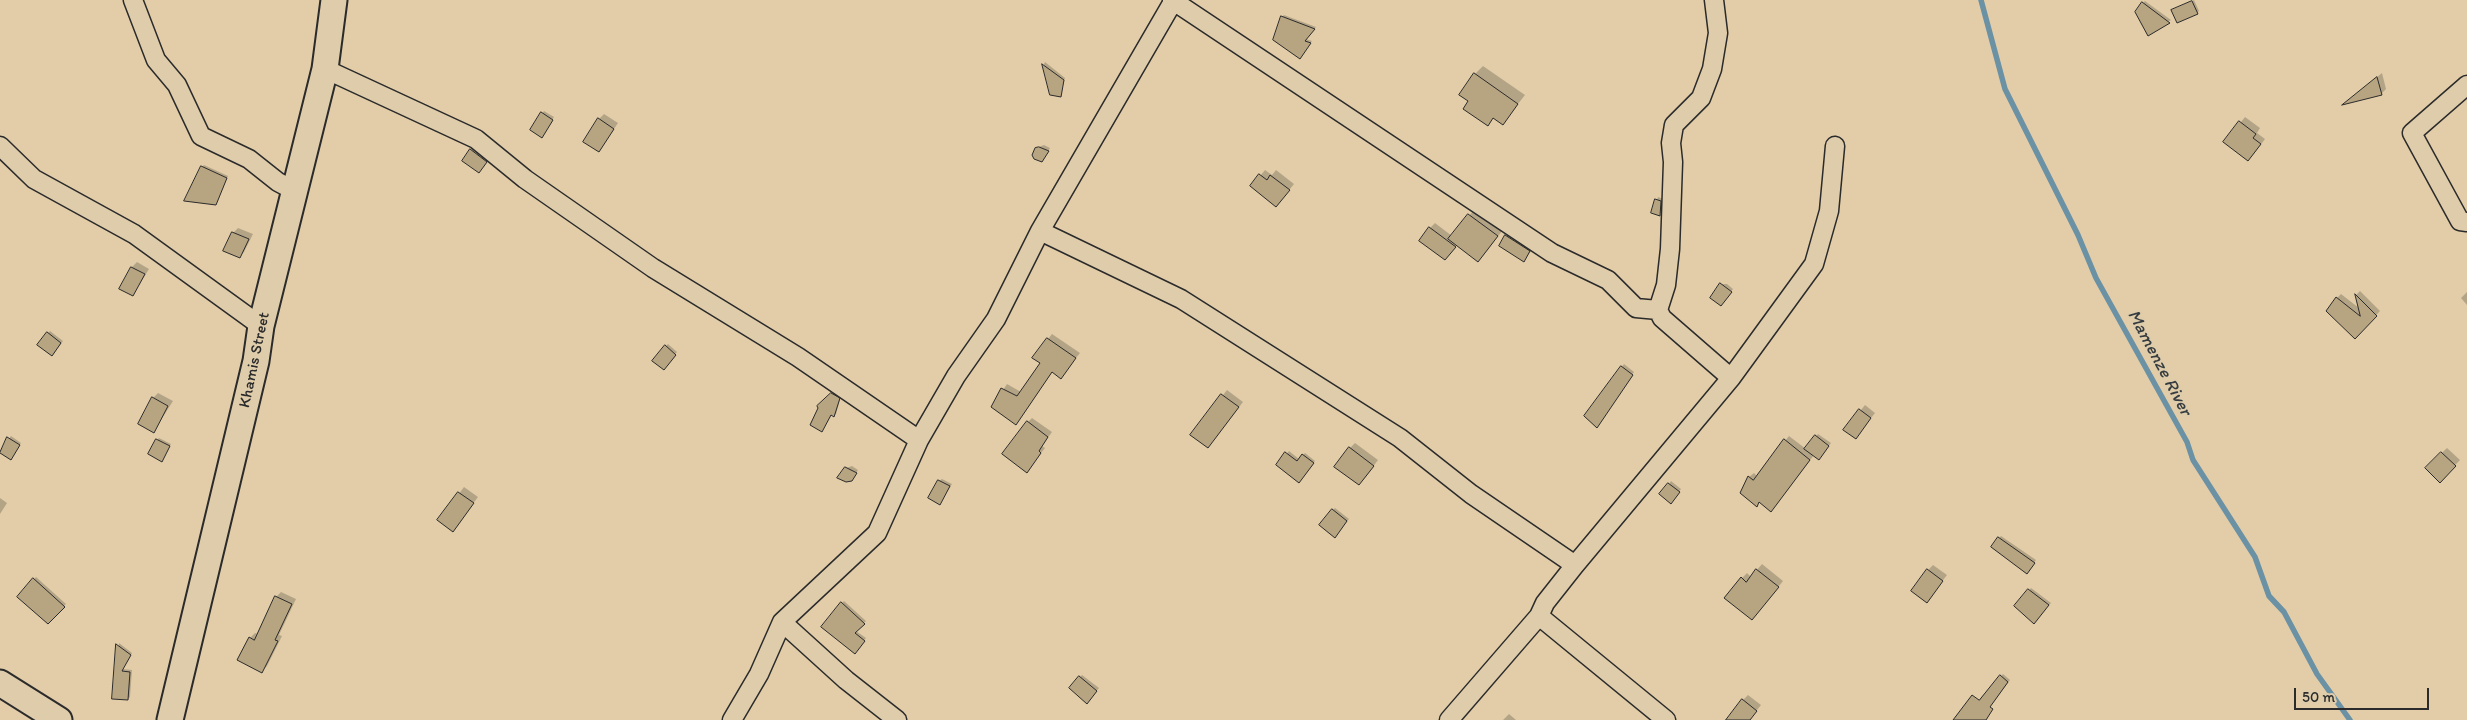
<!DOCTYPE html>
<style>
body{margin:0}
#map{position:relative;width:2467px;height:720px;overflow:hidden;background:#e2cda8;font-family:Itim,sans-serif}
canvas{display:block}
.scale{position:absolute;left:2294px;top:688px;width:135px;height:22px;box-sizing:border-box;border:2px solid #2b2b2b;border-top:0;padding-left:6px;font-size:15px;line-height:18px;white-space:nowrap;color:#2b2b2b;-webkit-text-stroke:4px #dfccaa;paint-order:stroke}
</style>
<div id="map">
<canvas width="2467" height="720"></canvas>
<div class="scale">50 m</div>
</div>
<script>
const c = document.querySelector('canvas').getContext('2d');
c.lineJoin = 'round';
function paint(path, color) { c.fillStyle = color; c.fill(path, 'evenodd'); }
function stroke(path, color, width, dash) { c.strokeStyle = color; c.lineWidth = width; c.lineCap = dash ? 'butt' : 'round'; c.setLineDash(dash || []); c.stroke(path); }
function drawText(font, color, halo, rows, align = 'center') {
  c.font = font + ' Itim,sans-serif'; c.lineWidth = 4; c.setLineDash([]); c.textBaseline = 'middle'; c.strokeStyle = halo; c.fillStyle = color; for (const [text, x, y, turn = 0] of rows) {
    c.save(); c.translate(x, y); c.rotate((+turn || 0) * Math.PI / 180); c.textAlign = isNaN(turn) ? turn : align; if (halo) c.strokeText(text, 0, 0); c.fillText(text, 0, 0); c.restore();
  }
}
paint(new Path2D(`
 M2194 0 2199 11 2197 13 2173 10Z
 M2145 1 2171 20 2149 34 2143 3Z
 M1284 15 1316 27 1306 39 1312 41 1302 55 1282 17Z
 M1045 62 1065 78 1060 96 1051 94 1044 64Z
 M1483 66 1525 95 1503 123 1494 117 1487 124 1470 101 1475 74Z
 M2382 73 2386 89 2381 94 2346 102Z
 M544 111 554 117 544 134 531 129Z
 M604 114 618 123 599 151V119Z
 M2245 117 2260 128 2257 133 2265 139 2253 155 2225 142Z
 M1044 145 1050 148 1042 161 1036 148Z
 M473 148 488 159 481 169 471 150Z
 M204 165 228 176 216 204 202 167Z
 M1265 170 1272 175 1276 170 1294 184 1281 200 1252 186Z
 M1658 197 1663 199 1660 215 1652 213Z
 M1474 210 1502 231 1483 256 1457 245 1445 259 1430 228 1435 223 1452 236Z
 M238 228 253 234 244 252 239 257 233 233Z
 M1511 231 1535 246 1524 260 1500 245Z
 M137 262 149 269 133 295 132 267Z
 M1722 284H1727L1733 289 1723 303 1720 287Z
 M2360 291 2380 311 2355 338 2337 298 2341 294 2359 308 2356 295Z
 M2467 292V305L2461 298Z
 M50 331 63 341 54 353 48 333Z
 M1052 334 1080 353 1061 377 1053 371 1016 423 992 407 1007 384 1021 392 1041 363 1048 339Z
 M668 344 677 352 666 366V346Z
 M1624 364 1634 372 1599 424 1586 416Z
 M1227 390 1243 402 1213 441 1192 434Z
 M835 392 841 396 836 414 834 416 832 414 822 430 818 406Z
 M158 393 173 401 154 431 153 398Z
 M1865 405 1875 413 1860 432 1845 430Z
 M1032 418 1052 432 1042 446 1045 448 1030 467 1028 422Z
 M1818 434 1831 443 1821 457 1814 455 1775 506 1760 502 1757 505 1749 477 1754 473 1757 476 1789 436 1806 449Z
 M11 436 21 443 11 458 0 451Z
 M159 438 171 444 162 460 157 440Z
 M1355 443 1378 460 1364 479 1350 448Z
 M2447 448 2460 460 2440 481 2426 468Z
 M1289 451 1299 459 1305 453 1315 461 1301 479 1278 465Z
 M852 466 858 470 854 477 846 468Z
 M942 479 952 484 940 503 939 481Z
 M1671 481 1681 489 1673 500 1669 484Z
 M464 487 478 497 453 530 439 520Z
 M0 498 7 503 0 514Z
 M1335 508 1349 519 1337 534 1333 510Z
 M2001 536 2036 560 2028 571 1999 538Z
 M1762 564 1783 581 1757 614 1742 578 1747 573 1751 577Z
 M1933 565 1947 575 1931 596 1928 570Z
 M36 577 66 604 48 623 18 597Z
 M2031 588 2051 603 2034 622 2016 606Z
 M281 592 296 599 279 635 282 636 267 666 262 671 250 638 255 633 258 634 276 597Z
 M844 601 866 621 856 631 866 638 857 650 842 603Z
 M119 643 132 653 123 669 132 670 130 697 128 699 113 698Z
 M2003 674 2010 680 1986 712 1974 707Z
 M1082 675 1099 688 1087 702 1080 677Z
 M1748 695 1761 705 1749 720H1737L1743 700Z
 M1509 714 1516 720H1503Z`), '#0003');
stroke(new Path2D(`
 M1981 0 2005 89 2078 235 2096 278 2187 442 2193 460 2255 557 2269 596 2284 612 2317 674 2350 720`), '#6b91a5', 5.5);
const building = new Path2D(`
 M2192 1 2198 14 2177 23 2171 10Z
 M2142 2 2170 23 2148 36 2135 12Z
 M1281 16 1315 29 1305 41 1311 43 1300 59 1273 40Z
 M1042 64 1064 80 1061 97 1050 95Z
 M1474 73 1518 104 1503 125 1493 118 1488 126 1463 109 1468 101 1459 95Z
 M2377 77 2382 95 2342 105Z
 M541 112 553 120 542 138 530 130Z
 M598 118 614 129 599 152 583 142Z
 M2239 121 2256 134 2253 138 2261 144 2248 161 2223 142Z
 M1039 147 1049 151 1042 162 1034 159 1032 155 1035 148Z
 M470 149 487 162 479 173 462 161Z
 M201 166 227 178 216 205 184 201Z
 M1259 174 1267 180 1270 175 1290 190 1276 207 1250 186Z
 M1655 199 1661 201 1660 216 1651 213Z
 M1468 214 1498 236 1478 262 1448 239Z
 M1429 227 1456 247 1445 260 1419 241Z
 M232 232 249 239 240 258 223 251Z
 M1505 235 1530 251 1524 262 1499 246Z
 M131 267 145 274 133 296 119 289Z
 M1720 283 1732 292 1721 306 1710 298Z
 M2355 294 2377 316 2355 339 2326 311 2336 297 2360 316Z
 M47 332 61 343 52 356 37 345Z
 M1047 338 1076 358 1061 379 1052 372 1016 425 991 407 1001 388 1017 396 1040 363 1032 358Z
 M665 345 676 355 664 370 652 361Z
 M1621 366 1633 375 1597 428 1584 416Z
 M831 393 840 398 834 417 831 415 822 432 810 425 818 408 817 406Z
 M1221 394 1239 407 1208 448 1190 435Z
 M152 397 168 406 154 433 138 424Z
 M1859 409 1871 418 1856 439 1843 430Z
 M1027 421 1048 437 1039 451 1041 453 1027 473 1002 454Z
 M1815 435 1829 446 1819 460 1804 449Z
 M7 437 20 445 11 460 0 453Z
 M156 439 170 446 162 462 148 454Z
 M1784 439 1810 460 1771 512 1759 502 1757 507 1740 493 1748 476 1753 480Z
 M1349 447 1374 466 1359 485 1334 467Z
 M1285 452 1297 461 1302 454 1314 463 1299 483 1276 465Z
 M2441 452 2456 466 2440 483 2425 468Z
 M845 467 857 473 852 481 846 482 837 478Z
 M938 480 950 486 940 505 928 498Z
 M1668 483 1680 492 1671 504 1659 494Z
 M458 492 474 503 453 532 437 520Z
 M1332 509 1347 521 1335 538 1319 525Z
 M1998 537 2035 563 2027 574 1991 547Z
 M1756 569 1779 587 1752 620 1724 598 1741 577 1746 582Z
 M1927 569 1943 581 1927 603 1911 591Z
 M33 578 65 607 48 624 17 597Z
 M2028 589 2049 605 2034 624 2014 606Z
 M275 596 292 604 275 640 278 641 262 673 237 660 249 637 254 640Z
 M841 602 865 624 855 633 865 641 855 654 821 627Z
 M116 644 131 655 122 671 130 672 128 700 112 699Z
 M2000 675 2008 682 1990 707 1993 709 1986 720H1953L1972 695 1979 700Z
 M1079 676 1097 691 1087 704 1069 688Z
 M1742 699 1757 711 1750 720H1726Z`);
paint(building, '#b7a481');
stroke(building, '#2b2b2b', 1);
const street = new Path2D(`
 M133 0 156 60 177 85 201 136 249 159 278 182 295 191
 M1172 0 1552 253 1608 280 1636 308 1658 310 1662 318 1731 378
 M325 69 476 139 525 179 653 268 798 357 919 440
 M2467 85 2412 133 2460 221 2467 222
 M0 146 34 179 134 234 261 326
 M1040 231 1181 299 1400 438 1471 494 1575 565
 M1658 310 1666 285 1670 249 1673 162 1671 143 1674 125 1701 98 1712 69 1718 33 1714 0
 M1539 616 1666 720
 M782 622 846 680 897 720
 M732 720 759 674 782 622 877 533 919 440 956 376 996 319 1040 231 1174 0
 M1449 720 1539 616 1545 603 1575 565 1731 378 1814 264 1829 211 1835 146`);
const secondary = new Path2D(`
 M0 683 59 720
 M170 720 256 361 261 326 325 69 334 0`);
stroke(street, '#2b2b2b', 21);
stroke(secondary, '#2b2b2b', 29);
stroke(street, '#dfccaa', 18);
stroke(secondary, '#dfccaa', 25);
drawText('16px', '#2b2b2b', '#dfccaa', [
 ["Khamis Street",255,360,-78]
]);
drawText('italic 18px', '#363c3f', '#dfccaa', [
 ["Mamenze River",2159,363,62]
]);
</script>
